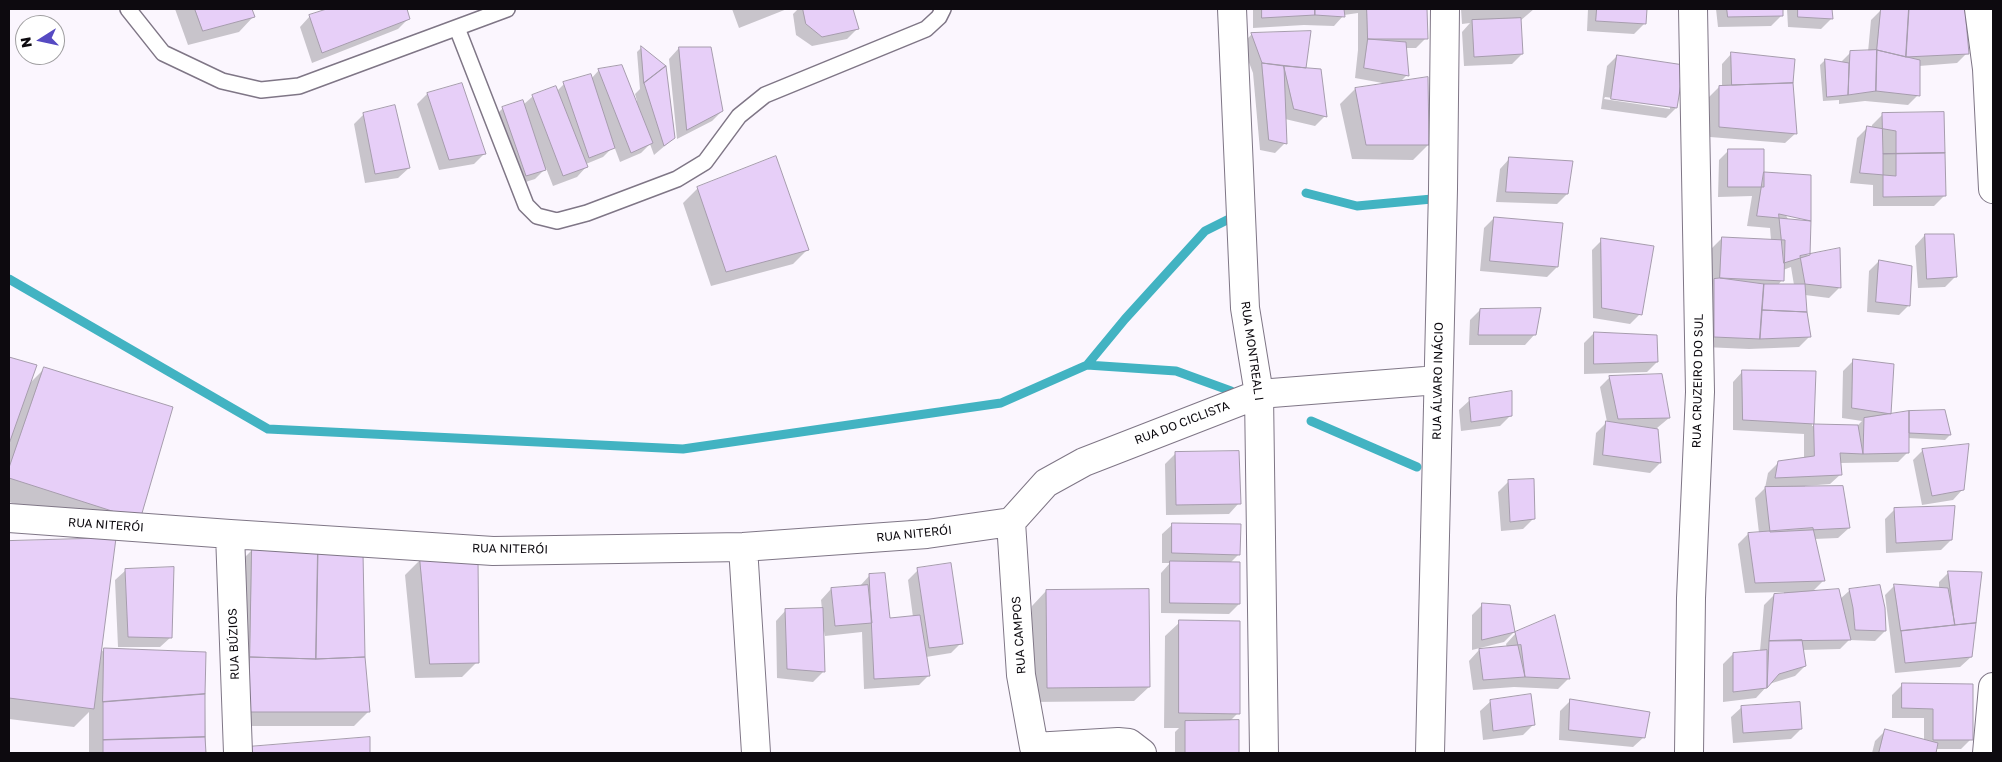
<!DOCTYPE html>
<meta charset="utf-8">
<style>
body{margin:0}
#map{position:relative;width:2002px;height:762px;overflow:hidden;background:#fbf6fe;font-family:"Golos Text",sans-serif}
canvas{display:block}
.frame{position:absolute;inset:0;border:10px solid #0d0a0f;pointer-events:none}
.north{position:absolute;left:15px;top:15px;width:50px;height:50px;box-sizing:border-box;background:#fff;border:1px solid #9e9d9f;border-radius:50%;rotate:260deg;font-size:14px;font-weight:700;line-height:20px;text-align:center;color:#0d0a0f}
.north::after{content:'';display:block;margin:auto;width:18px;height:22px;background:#564ac2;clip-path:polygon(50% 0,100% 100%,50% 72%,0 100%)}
</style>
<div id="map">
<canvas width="2002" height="762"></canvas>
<div class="frame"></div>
<div class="north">N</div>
</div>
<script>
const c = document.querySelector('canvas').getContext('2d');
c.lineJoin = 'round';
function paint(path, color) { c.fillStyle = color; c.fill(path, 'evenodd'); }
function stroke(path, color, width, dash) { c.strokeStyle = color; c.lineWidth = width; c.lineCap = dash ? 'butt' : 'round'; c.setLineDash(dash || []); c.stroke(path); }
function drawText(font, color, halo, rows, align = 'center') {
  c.font = font + ' "Golos Text",sans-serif'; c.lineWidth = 5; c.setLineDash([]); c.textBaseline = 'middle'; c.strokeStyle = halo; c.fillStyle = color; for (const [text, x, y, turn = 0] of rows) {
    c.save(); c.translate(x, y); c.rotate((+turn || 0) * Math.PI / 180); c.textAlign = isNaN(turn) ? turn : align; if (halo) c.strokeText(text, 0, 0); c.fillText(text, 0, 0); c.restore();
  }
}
paint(new Path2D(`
 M175 9H250L253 17 239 32 188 45Z
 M330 9H405L408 19 398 29 312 63 300 27 310 16Z
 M732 9H787L739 28Z
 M798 9H852L857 29 847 39 812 46 796 35 793 14Z
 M1253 9H1426V38L1416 48H1405L1407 75 1400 82 1428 145 1413 160 1352 159 1340 104 1355 89 1388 84 1355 78 1358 50V13L1344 15 1334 26 1304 25 1253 28Z
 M1461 9H1534L1520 21 1522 54 1512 64 1464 66 1462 32 1470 23 1462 24Z
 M1588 9H1645L1644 24 1634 34 1587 31Z
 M1716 9H1781V16L1771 26 1718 27Z
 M1787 9H1831L1832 18 1821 29 1788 27Z
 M1915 9H1964L1967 53 1957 63 1919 66 1918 95 1908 105 1865 101 1839 104V100L1823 101 1820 65 1825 60 1840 63 1851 52H1868L1871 20 1881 10Z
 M1252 34 1304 69 1325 116 1315 126 1285 119V143L1275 153 1260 150 1253 73 1242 44Z
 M641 48 665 66 674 138 654 155 650 144 641 153 620 162 614 146 603 157 586 164 587 166 577 177 553 186 546 168 535 179 516 185 493 118 503 108 523 105 532 97 556 87 557 91 564 84 591 79 599 70 635 102 637 101 635 94 640 89 637 52Z
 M679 48 722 111 712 121 677 139 669 59Z
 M1732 53 1792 83 1796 133 1785 143 1710 137 1709 97 1719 87H1722V64Z
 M1617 56 1676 108 1666 118 1601 109 1607 66ZM1605 97 1670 106V109L1604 99Z
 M427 94 484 154 474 164 439 170 417 104Z
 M364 114 409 168 398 178 365 183 354 124Z
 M1883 114 1945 195 1934 206H1873V185L1850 183 1857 138 1867 128H1872V125Z
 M1729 150 1763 173 1808 256 1839 288 1829 298 1805 295 1809 337 1799 347 1749 349 1704 347 1711 284 1712 248 1722 238 1771 240 1770 228 1747 226 1752 196 1718 197 1719 160ZM1791 267 1794 285H1778L1782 280 1783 270Z
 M1510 158 1567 194 1557 204 1496 202 1500 169Z
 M698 188 808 249 793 264 711 286 683 203Z
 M1494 218 1557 267 1547 277 1480 271 1484 228Z
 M1925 235 1955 277 1945 287 1918 288 1915 246Z
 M1602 240 1640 314 1630 324 1593 318 1592 250Z
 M1879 261 1909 305 1899 315 1867 312 1869 271Z
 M1480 310 1535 334 1525 345H1469L1470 320Z
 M1594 333 1657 362 1647 372 1584 374V343Z
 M9 358 35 366 29 384 45 368 171 408 120 538 9 502Z
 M1854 360 1892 365 1890 415 1944 411 1950 435 1945 440 1908 438V452L1898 462 1840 463 1841 474 1830 484 1805 486V488L1849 528 1838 538 1814 539 1823 581 1812 592 1840 599 1849 591 1879 587 1885 631 1875 641 1849 640 1840 649 1802 650 1805 666 1795 676 1769 684 1756 698 1723 702V664L1733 654 1760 651 1764 605 1774 595 1784 594V592L1745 593 1738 544 1748 534 1759 533 1755 498 1765 488 1768 473 1779 462 1804 459V434L1733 430V382L1743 371 1814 372 1812 426H1857L1862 421 1842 418 1843 371Z
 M1610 377 1669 418 1657 428 1660 463 1650 473 1593 465 1596 433 1607 422 1600 387Z
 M1470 400 1511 415 1500 426 1461 431 1459 410Z
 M1923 450 1963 489 1953 500 1922 505 1913 460Z
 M1175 454 1239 503 1229 514 1166 515 1165 464Z
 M1509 481 1534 518 1523 529 1501 531 1498 492Z
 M1895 509 1951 540 1941 550 1886 553 1885 519Z
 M1173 524 1239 554 1230 563 1239 604 1229 614 1161 613V573L1170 563H1162V534Z
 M115 539 100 654 104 649 204 653 206 753H89V712L74 727 9 719V542Z
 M252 550 364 657 369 711 354 726H235L237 565Z
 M420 560H477V662L462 677 415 678 405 575Z
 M126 570 171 637 160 647H118L115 580Z
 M918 570 961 643 951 653 926 657 929 675 919 685 864 689 862 632 825 636 824 631H822L823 672 813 682 777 678 776 621 786 610 822 609 821 600 831 589 859 587 870 575 889 619 913 617 908 580Z
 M1949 572 1981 573 1971 657 1960 667 1895 673 1885 595 1895 585 1939 588V582Z
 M1046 591 1149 687 1134 701 1032 702V606Z
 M1482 605 1514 632 1504 642 1472 650V615Z
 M1180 622 1238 713 1230 721H1237L1238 753H1175V732L1179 728H1164L1165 636Z
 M1516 633 1568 679 1558 689 1514 687 1473 690 1469 661 1479 650 1507 648 1506 644Z
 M1902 685 1971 739 1961 749H1935L1934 753H1872L1875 741 1885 731 1924 740V718H1892V695Z
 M1491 701 1533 725 1523 735 1483 740 1480 711Z
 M1570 701 1644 737 1633 747 1559 740 1560 711Z
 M1742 707 1801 729 1791 739 1733 743 1731 717Z
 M369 738 368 753H243Z`), '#0003');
stroke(new Path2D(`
 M1306 193 1357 206 1432 199
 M9 279 268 429 683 449 1001 403 1087 365 1125 319 1205 231 1233 217
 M1087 365 1176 371 1231 391
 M1311 421 1417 467`), '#42b3c2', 9);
const building = new Path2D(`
 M195 9H252L255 17 203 31Z
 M327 9H407L410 19 322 53 309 15Z
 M803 9H853L859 29 822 37 806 24Z
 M1262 9H1315V15L1262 18Z
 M1315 9H1344L1345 17 1315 15Z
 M1367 9H1427L1428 39H1368Z
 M1597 9H1647L1646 24 1596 21Z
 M1727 9H1783V16L1728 17Z
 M1798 9H1832L1833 19 1798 17Z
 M1881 9H1909L1906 57 1877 50Z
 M1909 9H1965L1969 54 1906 57Z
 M1521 18 1523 54 1474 57 1472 20Z
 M1311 31 1306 68 1262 63 1251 33Z
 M1368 39 1406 42 1409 76 1364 68Z
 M641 46 666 66 644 83Z
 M679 47H711L723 111 687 130Z
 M1877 50 1876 91 1848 95 1850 51Z
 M1877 50 1920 60V96L1876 91Z
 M1731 52 1795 59 1793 83 1732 85Z
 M1617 55 1684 65 1677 108 1611 99Z
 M1825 59 1849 63 1848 95 1827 97Z
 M1262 63 1284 66 1287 144 1269 140Z
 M622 65 653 143 631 153 598 69Z
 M666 66 675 138 664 146 644 83Z
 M1284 66 1321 69 1327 117 1294 109Z
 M591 74 615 148 589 158 563 82Z
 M1428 77 1429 145H1366L1355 88Z
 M462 83 486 154 449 160 427 93Z
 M1793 83 1797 134 1719 127V86Z
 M556 86 588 167 563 176 532 95Z
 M523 100 546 170 526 176 502 107Z
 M395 105 410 168 375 174 363 113Z
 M1944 112 1945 153 1883 154 1882 113Z
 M1867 126 1896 131V176L1860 173Z
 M1728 149H1764V187H1728Z
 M1945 153 1946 196 1883 197V154Z
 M776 156 809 250 726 272 697 187Z
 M1509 157 1573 161 1568 194 1506 192Z
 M1764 172 1811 175V221L1757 216Z
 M1779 214 1811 221 1810 255 1784 263Z
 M1494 217 1563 223 1558 267 1490 261Z
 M1925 234H1954L1957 277 1927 279Z
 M1722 237 1785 240 1784 281 1720 278Z
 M1601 238 1654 246 1642 315 1602 308Z
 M1840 248 1841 288 1805 284 1800 256Z
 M1879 260 1912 266 1910 306 1876 302Z
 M1720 278 1764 284 1760 339 1714 337V279Z
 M1764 284H1805L1807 312 1762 310Z
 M1541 308 1536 335H1478L1480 309Z
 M1762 310 1807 312 1811 337 1760 339Z
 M1594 332 1657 335 1658 362 1594 364Z
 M9 357 37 365 9 444Z
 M1853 359 1894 364 1891 414 1852 408Z
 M44 367 173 407 140 520 9 478V468Z
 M1742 370 1816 371 1814 424 1743 420Z
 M1662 374 1670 418 1618 419 1609 376Z
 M1512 391V416L1471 422 1469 398Z
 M1945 410 1951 435 1909 433V411Z
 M1909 411V453L1863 454 1864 418Z
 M1606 421 1658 429 1661 463 1603 455Z
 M1814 424 1858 425 1863 454 1840 453 1842 475 1775 478 1778 461 1814 456Z
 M1969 444 1964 490 1932 496 1922 449Z
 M1239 451 1241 504 1176 505 1175 452Z
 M1534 479 1535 519 1510 522 1508 480Z
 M1843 486 1850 528 1770 532 1765 487Z
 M1955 506 1952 540 1896 543 1894 508Z
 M1172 523 1241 524 1240 555 1172 553Z
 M1813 528 1825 581 1755 583 1748 533Z
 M116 538 94 709 9 698V541Z
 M252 548 318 550 316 659 250 657Z
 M318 550 363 553 365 657 316 659Z
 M420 559H478L479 663 430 664Z
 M1170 561 1240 562V604L1170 603Z
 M951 563 963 644 929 648 917 568Z
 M174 567 172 638 128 637 125 569Z
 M1948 571 1982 572 1976 623 1955 625Z
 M885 573 890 618 920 615 930 676 874 679 869 574Z
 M1894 584 1948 588 1955 625 1901 631Z
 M868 585 872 623 835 626 831 588Z
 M1880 585 1885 608 1886 631 1855 630 1853 608 1849 589Z
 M1149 589 1150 687 1047 688 1046 590Z
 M1839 589 1851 640 1769 641 1774 594Z
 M1482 603 1510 605 1515 632 1482 640Z
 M823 608 825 672 787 669 785 609Z
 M1555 615 1570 679 1525 677 1515 632Z
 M1179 620 1240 621V714L1179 713Z
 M1976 623 1972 657 1905 663 1901 631Z
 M1802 640 1806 666 1779 674 1767 688 1769 641Z
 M1521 645 1525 677 1483 680 1479 649Z
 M104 648 206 652 205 694 103 702Z
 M1767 650V688L1733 692V653Z
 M250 657 316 659 365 657 370 712H249Z
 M1902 683 1973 684V740H1933V709L1902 708Z
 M205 694V737L103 740V702Z
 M1531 694 1535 725 1493 731 1490 700Z
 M1570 699 1650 712 1645 738 1569 730Z
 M1800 702 1802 729 1743 733 1741 706Z
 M1239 720V753H1185V721Z
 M1885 729 1938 743 1936 753H1879Z
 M205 737 206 753H103V740Z
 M370 737V753H248L247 747Z`);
paint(building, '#e7cff8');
stroke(building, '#a69cad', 1);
const service = new Path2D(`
 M128 9 163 53 222 81 261 90 299 86 507 9
 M457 28 526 205 537 216 557 221 587 213 677 179 705 162 739 116 765 95 926 29 939 17 943 9`);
const minor = new Path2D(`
 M1232 9 1245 308 1259 394 1264 753
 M1979 9 1987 69 1993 189
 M9 518 230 534 493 551 743 547 927 534 1011 522
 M1011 522 1046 483 1084 462 1259 394 1438 380
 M1011 522 1021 675 1034 747 1118 742 1129 743 1142 753
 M230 534 238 753
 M743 547 756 753
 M1430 753 1443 189 1445 9
 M1689 753 1691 598 1700 392 1693 9
 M1987 753 1993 687`);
stroke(service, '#7f7686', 18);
stroke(minor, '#7f7686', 30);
stroke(service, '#fff', 15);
stroke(minor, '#fff', 28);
drawText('12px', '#0d0a0f', '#fff', [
 ["RUA MONTREAL I",1252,351,82],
 ["RUA ÁLVARO INÁCIO",1438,381,-89],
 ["RUA CRUZEIRO DO SUL",1698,381,-89],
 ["RUA DO CICLISTA",1182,423,-21],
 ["RUA NITERÓI",106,525,4],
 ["RUA NITERÓI",914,534,-6],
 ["RUA NITERÓI",510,549,1],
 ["RUA CAMPOS",1019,635,-94],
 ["RUA BÚZIOS",234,644,-92]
]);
</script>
